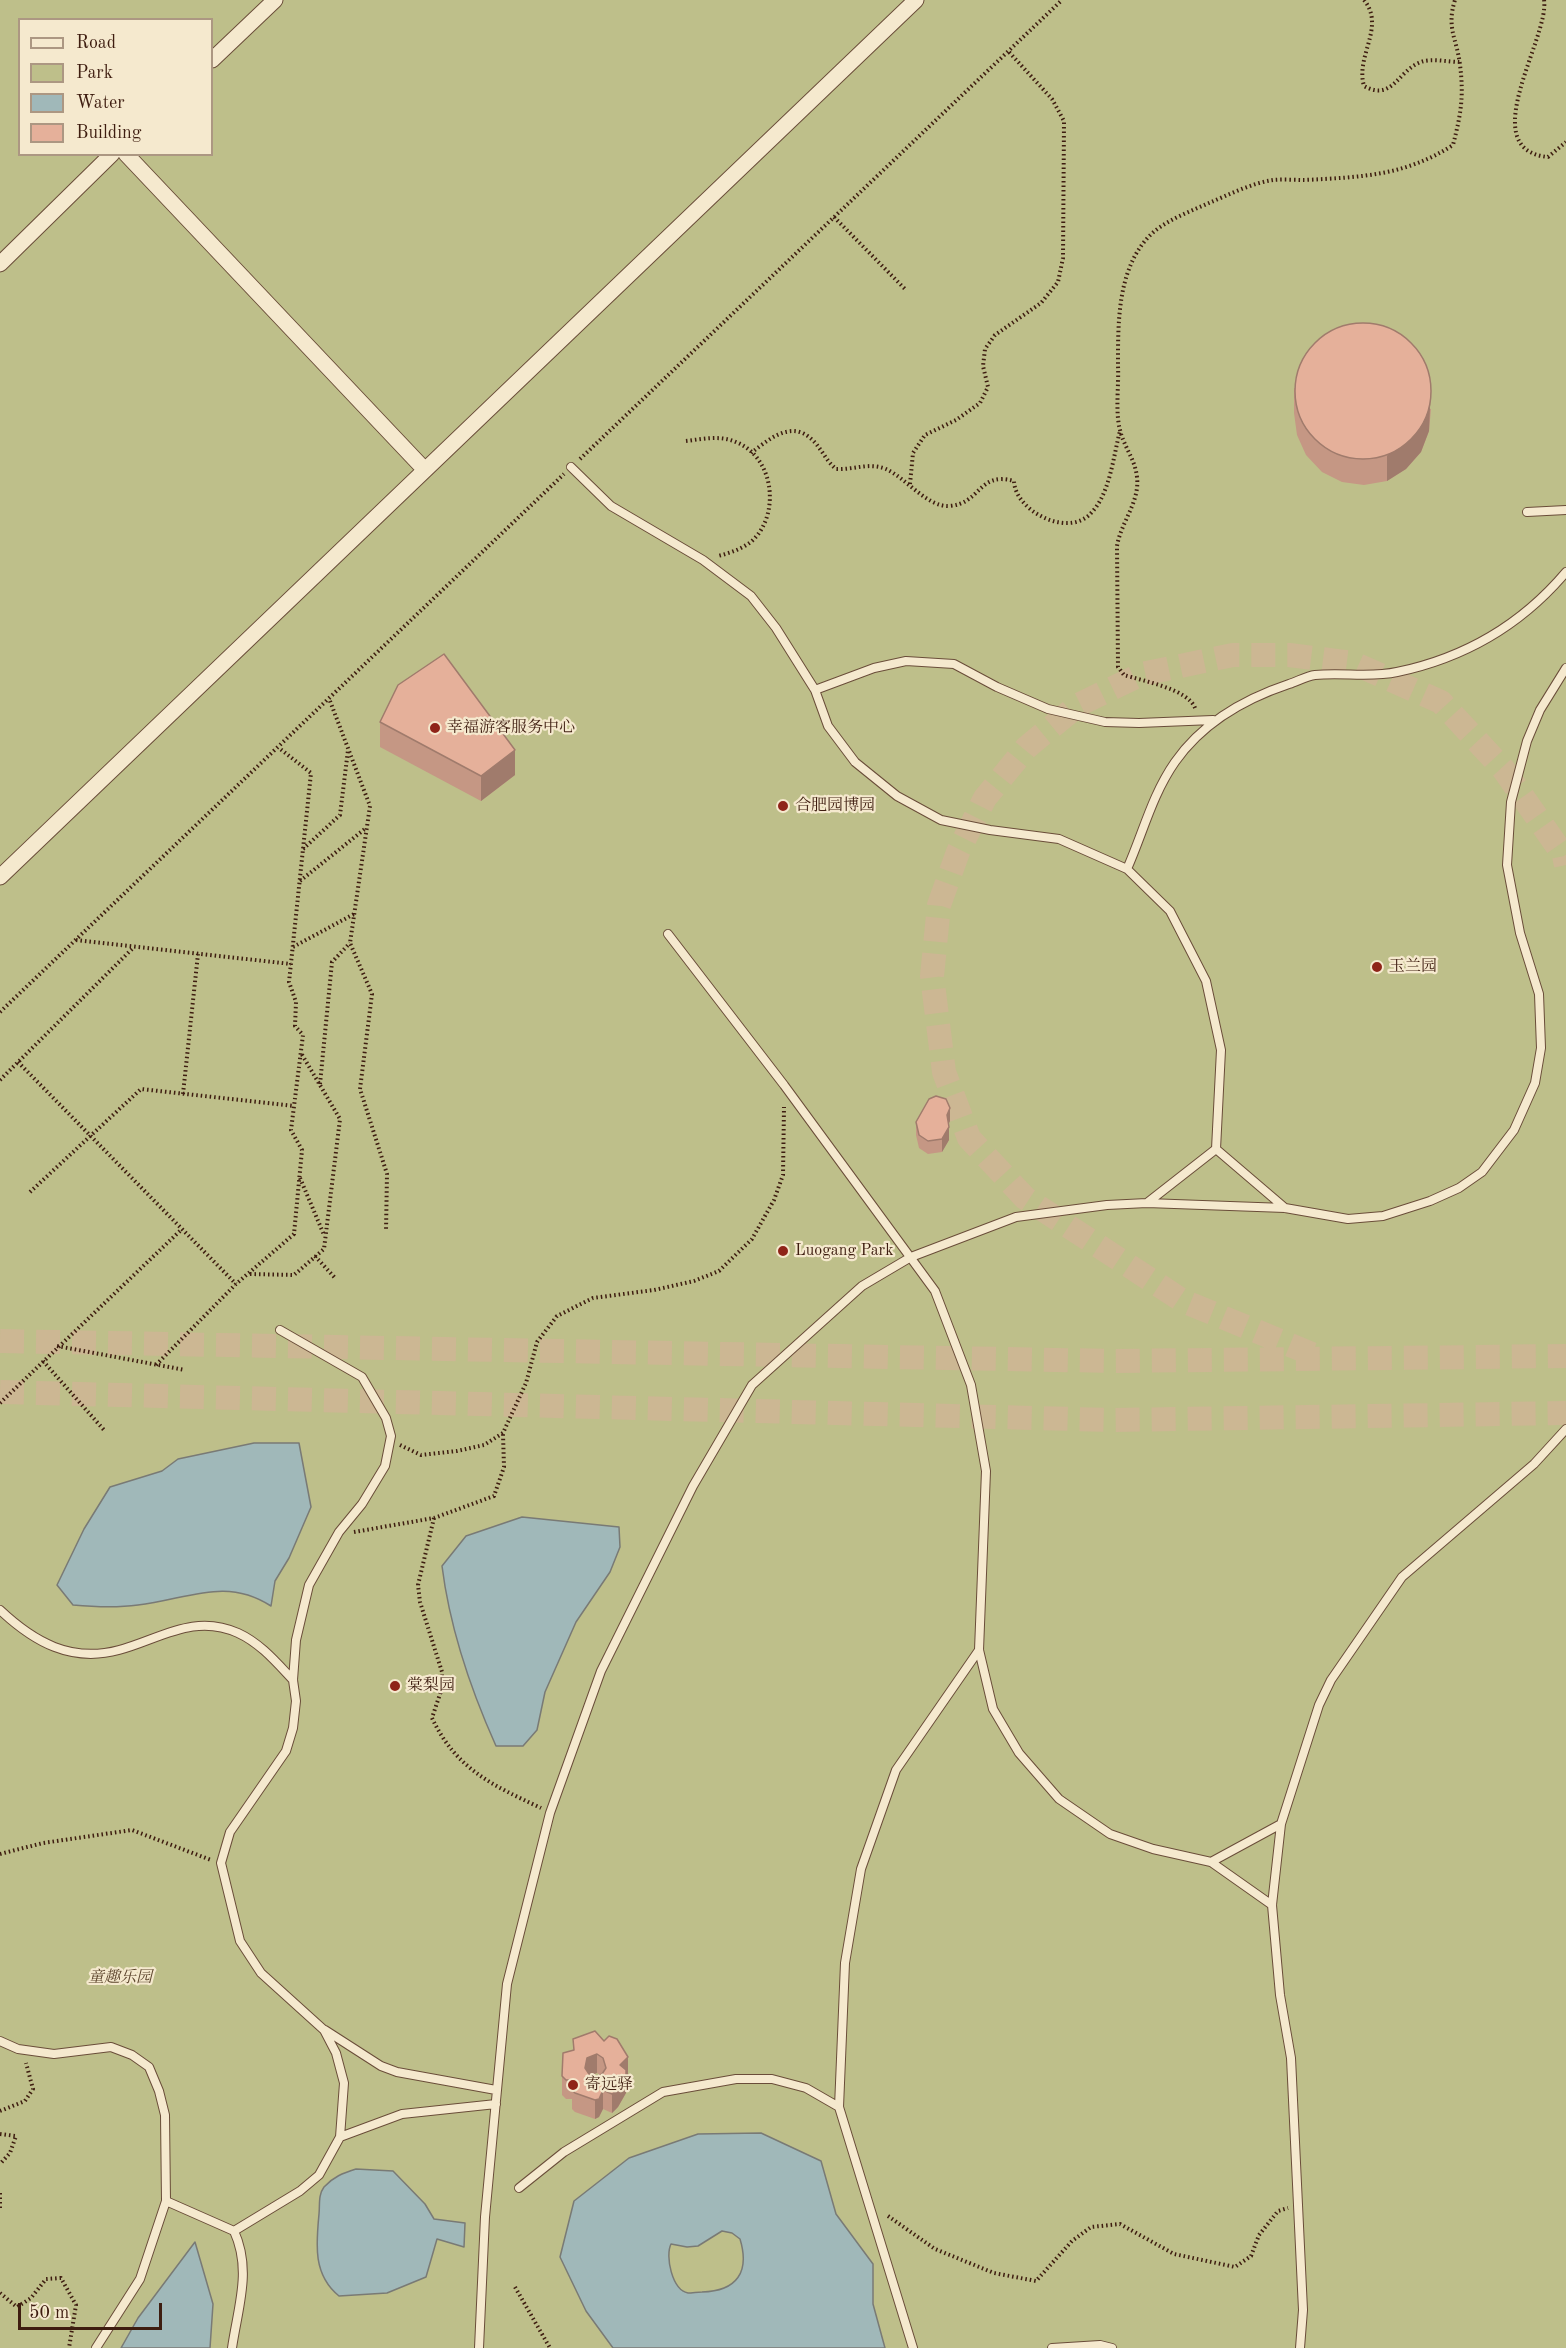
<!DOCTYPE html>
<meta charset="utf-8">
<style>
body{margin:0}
#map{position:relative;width:1566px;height:2348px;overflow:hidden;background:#efddb4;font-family:"Old Standard TT",serif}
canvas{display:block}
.legend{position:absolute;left:18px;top:18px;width:195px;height:138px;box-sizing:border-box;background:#f5e9ce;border:2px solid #ac9782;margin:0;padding:8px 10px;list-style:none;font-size:18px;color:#3e1d10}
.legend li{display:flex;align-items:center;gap:12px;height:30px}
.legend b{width:30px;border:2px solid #ac9782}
.scale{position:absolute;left:18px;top:2303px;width:144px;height:27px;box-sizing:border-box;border:3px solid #3e1d10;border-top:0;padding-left:8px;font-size:18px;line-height:21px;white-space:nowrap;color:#3e1d10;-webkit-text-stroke:4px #f5e9ce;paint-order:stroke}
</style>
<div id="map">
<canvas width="1566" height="2348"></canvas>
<ul class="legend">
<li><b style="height:8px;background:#f5e9ce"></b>Road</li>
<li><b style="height:16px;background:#bebf8a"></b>Park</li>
<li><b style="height:16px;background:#a0b8b9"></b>Water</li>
<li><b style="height:16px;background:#e5b09a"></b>Building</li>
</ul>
<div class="scale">50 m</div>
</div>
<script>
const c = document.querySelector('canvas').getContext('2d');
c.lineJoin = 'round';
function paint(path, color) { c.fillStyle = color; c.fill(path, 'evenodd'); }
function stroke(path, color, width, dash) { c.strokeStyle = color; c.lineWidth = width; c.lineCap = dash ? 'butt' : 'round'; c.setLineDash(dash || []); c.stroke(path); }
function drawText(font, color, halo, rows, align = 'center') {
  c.font = font + ' "Old Standard TT","Noto Serif SC",serif'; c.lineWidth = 4.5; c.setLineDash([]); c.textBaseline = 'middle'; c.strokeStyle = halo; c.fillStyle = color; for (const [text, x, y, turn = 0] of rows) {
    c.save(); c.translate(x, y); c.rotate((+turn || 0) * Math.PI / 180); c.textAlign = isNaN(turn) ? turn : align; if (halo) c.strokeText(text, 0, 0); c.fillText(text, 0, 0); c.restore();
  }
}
paint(new Path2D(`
 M0 0H1566V2348H0ZM20 20H212V154H20Z`), '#bebf8a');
const water = new Path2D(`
 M254 1443H299L311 1507 289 1558 275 1581 271 1606C225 1576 186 1600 138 1605 116 1608 95 1607 73 1605L57 1585 84 1529 110 1487 162 1471 178 1459Z
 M522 1517 619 1527 620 1547 610 1572 576 1622 545 1692 537 1730 523 1746H496C470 1688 450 1630 442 1566L466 1536Z
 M761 2133 821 2161 836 2214 873 2264V2304L885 2348H613L586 2311 560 2257 574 2201 629 2158 698 2134ZM722 2231 732 2233 740 2239C750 2272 737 2291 702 2292 698 2292 692 2293 688 2293 672 2290 665 2256 671 2244L687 2247 698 2246Z
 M356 2169 393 2171 425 2204 434 2219 465 2223 464 2247 437 2239 426 2277 387 2293 339 2296C313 2275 316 2245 319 2214 320 2205 318 2195 324 2187 333 2177 343 2173 356 2169Z
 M195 2242 213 2304 210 2348H121L138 2318Z`);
paint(water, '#a0b8b9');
stroke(water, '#797a75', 1.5);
stroke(new Path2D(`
 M0 1341 1115 1361 1566 1356
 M1312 1354 1183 1301 1025 1198 969 1138 944 1072 932 976 939 905 958 852 985 798 1026 748 1078 705 1142 674 1233 655H1289L1353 663 1441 702 1504 770 1564 856 1566 865
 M0 1392 1114 1420 1566 1413`), '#ccb793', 24, [24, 12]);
const service = new Path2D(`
 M571 467 611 506 703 560 751 596 776 628 815 690 828 726 855 762 897 796 941 820 990 830 1059 839 1127 869 1170 911 1206 981 1221 1050 1216 1149 1147 1203
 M1527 512 1566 510
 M815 690 874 668 906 661 954 664 997 687 1048 709 1105 722 1139 723 1213 720
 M1127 869C1143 833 1152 795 1175 762 1203 722 1244 699 1289 684 1298 681 1307 676 1315 675 1342 672 1370 678 1397 672 1464 658 1522 624 1566 572
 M668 934 784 1085 935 1291 971 1385 986 1471 979 1650 993 1709 1019 1753 1059 1799 1110 1834 1153 1849 1211 1862 1272 1905
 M1216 1149 1285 1208
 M0 1610C34 1642 71 1663 119 1650 160 1639 194 1613 238 1633 260 1643 276 1662 293 1680
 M1281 1824 1272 1905 1280 1995 1291 2058 1303 2310 1300 2348
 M1211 1862 1281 1824 1319 1705 1331 1680 1402 1577 1534 1464 1566 1429
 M325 2030 381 2066 397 2072 496 2090
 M0 2041 18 2049 54 2054 111 2047 132 2055 149 2067 159 2091 165 2115 166 2201 140 2279 96 2348
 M340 2137 402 2114 496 2104
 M519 2188 564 2152 663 2092 736 2079H772L806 2088 839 2107
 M166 2201 234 2231C252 2270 238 2307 232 2348
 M234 2231 300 2191 319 2175 340 2137 344 2083 336 2053 324 2030 261 1973 240 1941 221 1863 230 1832 286 1751 293 1728 296 1701 293 1680 296 1640 309 1585 339 1532 362 1504 385 1466 391 1436 386 1418 362 1377 280 1330
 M479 2348 485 2217 507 1984 550 1813 601 1671 693 1486 752 1385 862 1286 911 1257 1016 1217 1107 1205 1147 1203 1285 1208 1348 1219 1383 1216 1430 1201 1459 1188 1482 1172 1514 1130 1535 1083 1541 1048 1539 994 1520 933 1507 865 1511 802 1527 741 1540 710 1566 668
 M913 2348 839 2107 845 1963 861 1869 896 1770 979 1650
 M1052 2348 1100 2345 1112 2348`);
const minor = new Path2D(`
 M212 60 275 0
 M126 154 425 470
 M0 264 112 154
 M0 877 916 0`);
stroke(service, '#6a4d39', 10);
stroke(minor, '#6a4d39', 17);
stroke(new Path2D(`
 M1364 0C1386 27 1355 56 1364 86 1393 102 1398 70 1421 62 1431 58 1448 62 1460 62
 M1544 0C1550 37 1473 150 1548 157L1566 142
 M834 217 906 290
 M686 441C703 439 720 435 736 442 774 457 781 514 752 541 742 549 730 553 718 556
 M751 453C767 441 789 421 809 437 820 445 825 460 836 469 854 470 869 462 886 469 906 478 927 507 949 506 981 504 978 471 1014 481 1015 510 1064 536 1088 516 1110 497 1113 457 1120 431
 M580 459 1062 0
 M910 484 913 453 925 435 956 420 980 403 988 387 983 366 985 349 995 335 1041 303 1058 282 1063 258 1064 121 1052 99 1009 52
 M330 701 370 806 350 943 372 994 360 1089 387 1174 386 1231
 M1195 708C1188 689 1143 681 1124 675L1118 667 1117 546C1121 522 1140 502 1137 477 1135 459 1124 447 1120 430 1115 411 1119 386 1118 366 1118 321 1117 262 1156 230 1172 218 1191 211 1209 203 1228 195 1252 183 1273 180 1283 179 1295 180 1305 180 1361 177 1405 176 1453 145 1461 114 1464 96 1460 65 1457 39 1446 28 1455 0
 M303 849 340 815 348 750
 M300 881 366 828
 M76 940 291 964
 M293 947 354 914
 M0 1012 564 474
 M18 1062 236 1284
 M0 1080 134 947
 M320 1084 332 962 350 943
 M183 1094 198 954
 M300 1178 324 1235
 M30 1192 141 1089 294 1106
 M315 1256 336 1279
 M250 1274 294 1275 324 1249 340 1119 301 1053
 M57 1346 185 1370
 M43 1361 104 1430
 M156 1365 236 1284 294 1234 302 1150 291 1130 303 1035 295 1026 296 1002 289 982 311 773 279 748
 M0 1403 182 1229
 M400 1445 421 1455 457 1451 484 1445 503 1433 526 1383 537 1342 557 1316 593 1298 654 1290 694 1281 719 1271 752 1239 774 1200 783 1175 784 1107
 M434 1518 418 1585 420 1602 442 1672V1688L432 1718C456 1769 492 1785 541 1808
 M354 1532 434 1518 494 1496 504 1467 503 1434
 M0 1854 43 1843 132 1830 211 1860
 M0 2111 25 2101 33 2089 26 2063
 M0 2134 16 2136 10 2153 0 2164
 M0 2193V2209
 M888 2216 935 2249 994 2273 1036 2281 1072 2241 1091 2227 1120 2224 1174 2254 1235 2267 1251 2256 1259 2235 1278 2211 1288 2208
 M515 2287 550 2348
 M0 2293 17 2307 31 2298 46 2279 61 2278 76 2305 69 2348`), '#3e1d10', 4, [1.5, 3]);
stroke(service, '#f5e9ce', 8);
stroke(minor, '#f5e9ce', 15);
paint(new Path2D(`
 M1294 388 1431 409 1429 431 1421 452 1406 469 1387 481 1364 485 1342 482 1322 472 1306 455 1297 435 1294 413Z
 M380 722 515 775 481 801 380 747Z
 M950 1121 948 1124 949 1140 942 1152 928 1154 919 1148 916 1135V1122Z
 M595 2031 628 2076 626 2079V2093L618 2107 612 2113 603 2109 599 2117 595 2119 575 2112 572 2109V2099H566L562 2095V2076L573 2050V2039ZM597 2073 600 2075 596 2077 591 2075Z`), '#c59784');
paint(new Path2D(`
 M1431 384 1429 431 1421 452 1406 469 1387 481V456Z
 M515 750V775L481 801V776Z
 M950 1108V1121L947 1128V1115Z
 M949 1127V1140L942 1152V1139Z
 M597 2054V2073L587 2077 585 2068 587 2058Z
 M628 2057V2076L626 2079V2093L618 2107 612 2113V2094L620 2065Z
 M603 2090V2109L599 2117 595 2119V2100Z`), '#a07b6c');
const building = new Path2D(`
 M1295 391a68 68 0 1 1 136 0a68 68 0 1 1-136 0Z
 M444 654 515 750 481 776 380 722 398 685Z
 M936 1096 946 1099 950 1108 947 1115 949 1127 942 1139 928 1141 919 1135 916 1122 929 1099Z
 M595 2031 604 2041 609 2036 617 2039 628 2057 620 2065 626 2070V2074L618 2089 612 2094 603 2090 599 2099 595 2100 575 2093 572 2090 574 2080H566L562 2076 563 2053 574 2050 573 2039ZM597 2054 603 2058 606 2068 602 2074 596 2077 589 2074 585 2068 587 2058Z`);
paint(building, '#e5b09a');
stroke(building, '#a07b6c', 1.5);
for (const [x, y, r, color] of [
 [435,728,6,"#8f2418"],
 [783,806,6,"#8f2418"],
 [1377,967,6,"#8f2418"],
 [783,1251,6,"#8f2418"],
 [395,1686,6,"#8f2418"],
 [573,2085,6,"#8f2418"]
]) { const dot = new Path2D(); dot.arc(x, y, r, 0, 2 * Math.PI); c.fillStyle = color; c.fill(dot); stroke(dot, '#f5e9ce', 2); }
drawText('16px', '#3e1d10', '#f5e9ce', [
 ["幸福游客服务中心",447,728],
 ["合肥园博园",795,806],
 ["玉兰园",1389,967],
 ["Luogang Park",795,1251],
 ["棠梨园",407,1686],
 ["寄远驿",585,2085]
], 'left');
drawText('italic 16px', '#5e462e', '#f5e9ce', [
 ["童趣乐园",120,1978]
]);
</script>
